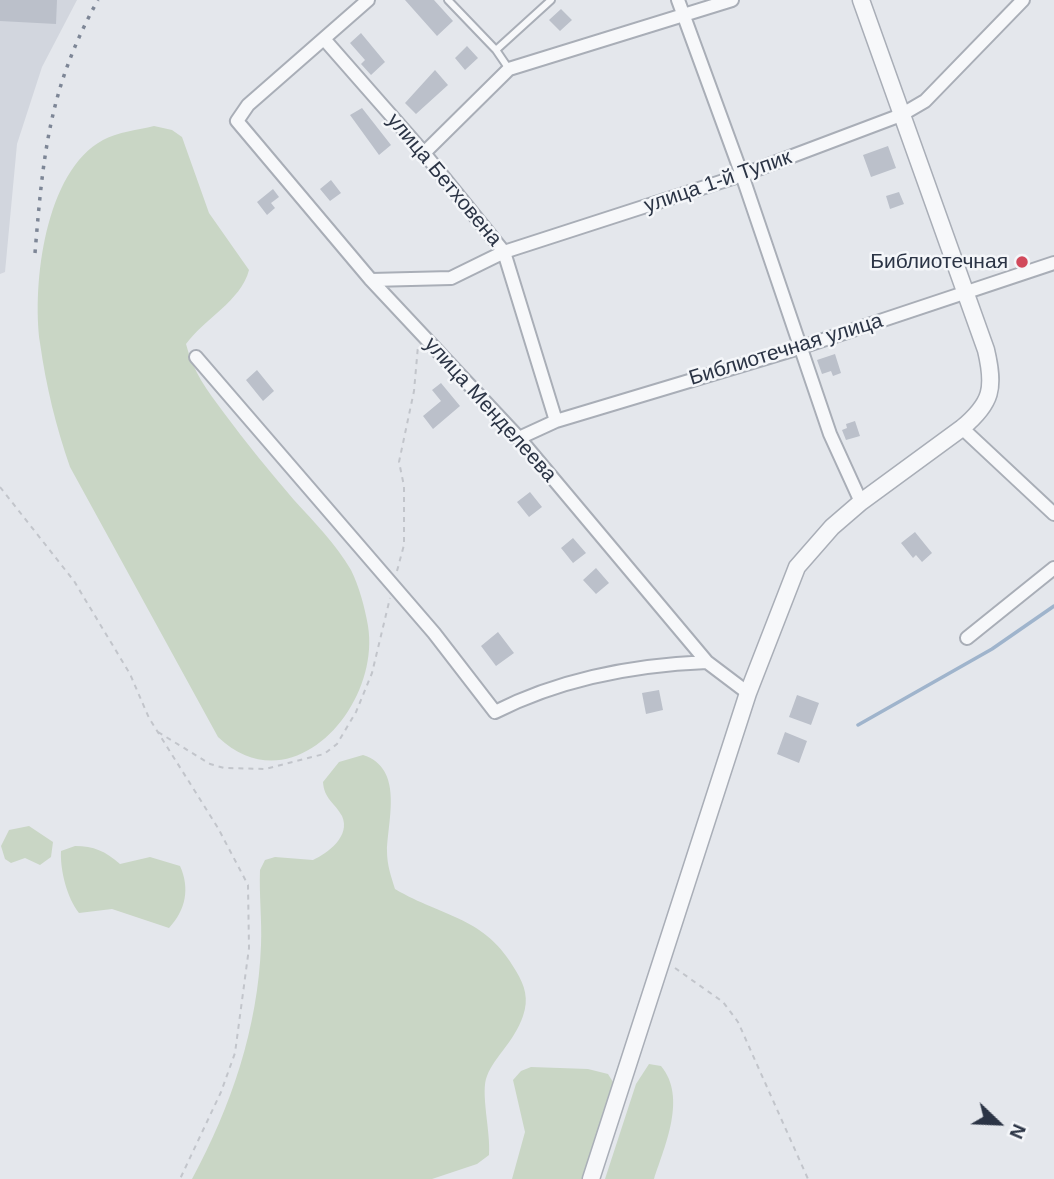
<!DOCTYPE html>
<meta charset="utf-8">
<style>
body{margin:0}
#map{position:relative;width:1054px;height:1179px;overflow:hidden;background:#e4e7ec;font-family:Helvetica,sans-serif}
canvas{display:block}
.north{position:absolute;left:963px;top:1088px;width:70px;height:70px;-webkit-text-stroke:5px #f4f6f9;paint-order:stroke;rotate:113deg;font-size:19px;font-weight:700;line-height:28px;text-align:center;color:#2b3445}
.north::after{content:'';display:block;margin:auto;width:24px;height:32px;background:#2b3445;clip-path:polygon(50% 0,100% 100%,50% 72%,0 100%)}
</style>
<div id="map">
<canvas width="1054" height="1179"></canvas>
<div class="north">N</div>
</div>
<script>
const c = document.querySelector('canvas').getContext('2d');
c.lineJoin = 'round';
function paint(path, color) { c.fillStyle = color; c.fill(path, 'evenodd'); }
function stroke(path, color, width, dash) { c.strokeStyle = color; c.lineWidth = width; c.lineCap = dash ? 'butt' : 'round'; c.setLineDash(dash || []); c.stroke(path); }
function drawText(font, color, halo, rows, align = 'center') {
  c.font = font + ' Helvetica,sans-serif'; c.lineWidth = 5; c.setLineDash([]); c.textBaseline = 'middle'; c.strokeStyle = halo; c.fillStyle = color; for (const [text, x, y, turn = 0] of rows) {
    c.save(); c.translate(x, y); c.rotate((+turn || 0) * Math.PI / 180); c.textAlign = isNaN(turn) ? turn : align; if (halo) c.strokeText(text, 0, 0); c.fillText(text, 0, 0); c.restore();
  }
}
paint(new Path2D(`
 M0 0H77L42 67 17 144 5 272 0 274Z`), '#d2d6de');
paint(new Path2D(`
 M154 126 172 130 182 137 209 213 249 270C241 301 204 319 186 344 193 372 207 390 224 413 246 443 270 472 294 500 314 522 336 544 351 570 359 586 365 608 368 626 381 706 292 807 218 737L70 467C56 427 46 386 40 343 32 284 45 171 103 140 118 132 138 130 154 126Z
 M363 755C404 768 388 819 387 851 387 865 391 876 395 889 444 918 485 916 516 971 525 986 529 999 523 1016 514 1042 495 1056 487 1076 480 1092 491 1132 489 1155L477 1164 432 1179H192C231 1107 258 1028 261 945 262 920 259 895 260 870L265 860 275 857 313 860C328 853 351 836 342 816 335 803 324 799 323 782L339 762Z
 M29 826 53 842 51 857 40 865 25 858 11 863 5 859 1 846 9 830Z
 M75 846C94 846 105 851 120 864L150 857 180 866C190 888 186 910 169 928L112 909 79 913C67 898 60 870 61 851Z
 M649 1064 661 1066C687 1097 665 1145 654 1179H605L636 1084Z
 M531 1067 588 1069 608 1074 613 1082 582 1179H512L525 1132 513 1080 521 1071Z`), '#c9d6c5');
stroke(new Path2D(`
 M858 725 992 649 1054 606`), '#9fb4cc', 3.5);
paint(new Path2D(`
 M0 0H57L56 24 0 21Z
 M405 0H434L453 21 437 36Z
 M561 9 572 20 560 31 549 20Z
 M361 33 385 62 371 75 361 64 365 60 350 43Z
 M467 46 478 58 465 70 455 58Z
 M435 70 448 85 416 114 405 103Z
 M362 108 391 145 379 155 350 115Z
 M888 146 896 168 871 177 863 155Z
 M331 180 341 193 330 201 320 189Z
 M273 189 279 197 271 203 275 208 267 215 257 202Z
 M899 192 904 204 890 209 886 196Z
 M835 354 841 373 833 376 831 371 822 374 817 360Z
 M257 370 274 391 263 401 246 380Z
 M441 383 460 406 433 429 423 416 441 401 432 390Z
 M855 421 860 436 846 440 842 430 847 428 846 424Z
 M530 492 542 507 529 517 517 502Z
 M915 532 932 553 922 562 916 555 913 558 901 543Z
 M573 538 586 553 573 563 561 548Z
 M596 568 609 583 596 594 583 580Z
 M498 632 514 653 496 666 481 646Z
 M659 690 663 710 646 714 642 693Z
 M797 695 819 703 811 725 789 717Z
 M785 732 807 741 799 763 777 754Z`), '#bbc0ca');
const service = new Path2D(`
 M448 0 496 50 509 69
 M496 50 551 0`);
const minor = new Path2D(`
 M368 0 248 105 237 121 371 280 519 438 707 662 748 693
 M678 0 742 175 830 434 861 502
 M324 39 424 153 504 252 556 421
 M424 153 509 69 732 0
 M371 280 451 278 504 252 742 175 901 115 925 101 1023 0
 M196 357 434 633 495 712C562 678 633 665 707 662
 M962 428 1054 514
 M519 438 556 421 799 348 1054 263
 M967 638 1054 568`);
const tertiary = new Path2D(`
 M591 1179 748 693 797 567 832 527 861 502 962 428C992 403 995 388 986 350L861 0`);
stroke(service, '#a9aeb7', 10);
stroke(minor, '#a9aeb7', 16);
stroke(tertiary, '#a9aeb7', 19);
stroke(new Path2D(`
 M0 487 74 581 130 674 149 718 218 828 248 885 249 948 235 1053 221 1092 180 1179
 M397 571 404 545V486L399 462 414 391 418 346
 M158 732 210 764 224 768 265 769 324 754 337 744 356 712 372 673 390 598
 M675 968 723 1002 738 1022 808 1179`), '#c2c5cb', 2, [5, 5]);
stroke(service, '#f7f8fa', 6);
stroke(minor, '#f7f8fa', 12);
stroke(tertiary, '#f7f8fa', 16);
stroke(new Path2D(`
 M35 253C43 156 49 87 98 0`), '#7d8696', 3.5, [3.5, 7]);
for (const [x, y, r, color] of [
 [1022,262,7,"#d1495b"]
]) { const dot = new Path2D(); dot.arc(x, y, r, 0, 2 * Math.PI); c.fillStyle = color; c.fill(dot); stroke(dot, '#f4f6f9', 2.5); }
drawText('21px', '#2b3445', '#f4f6f9', [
 ["улица Бетховена",444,180,50],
 ["улица 1-й Тупик",718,182,-19],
 ["Библиотечная улица",786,350,-17],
 ["улица Менделеева",490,410,48]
]);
drawText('21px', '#2b3445', '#f4f6f9', [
 ["Библиотечная",1008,262]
], 'right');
</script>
